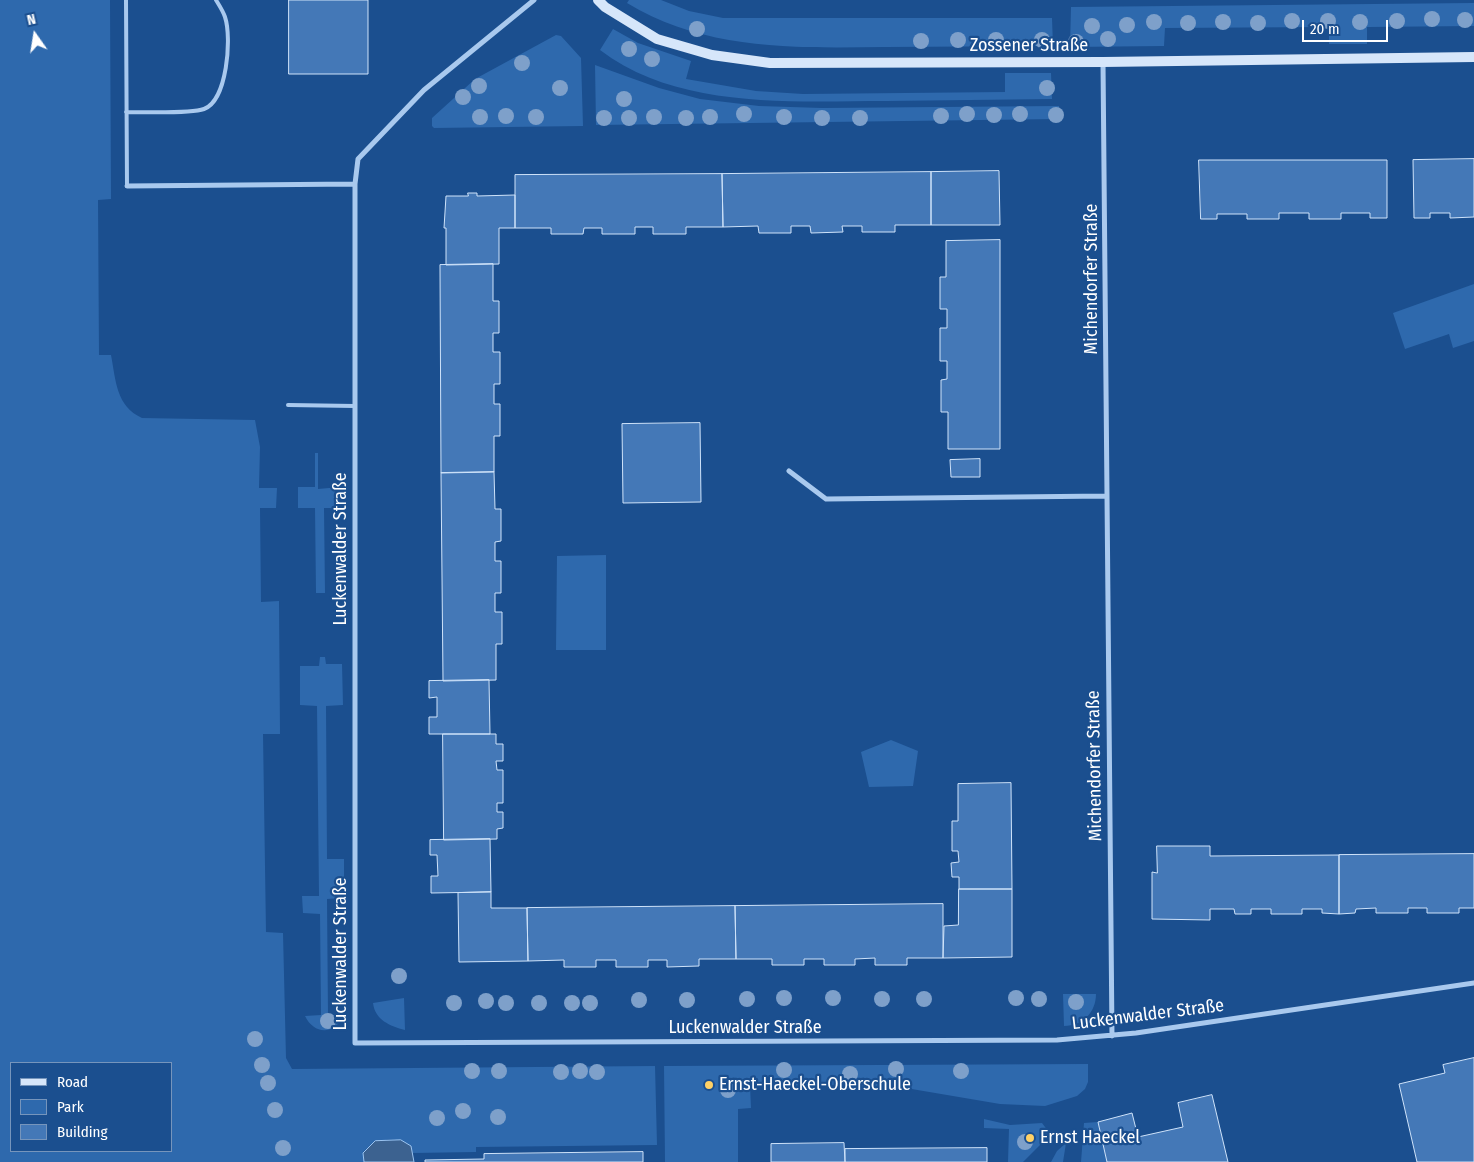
<!DOCTYPE html>
<meta charset="utf-8">
<style>
body{margin:0}
#map{position:relative;width:1474px;height:1162px;overflow:hidden;background:#1b4f8f;font-family:"Fira Sans Condensed",sans-serif}
canvas{display:block}
.legend{position:absolute;left:10px;top:1062px;width:162px;height:90px;box-sizing:border-box;background:#1b4f8f;border:1px solid #7695bc;margin:0;padding:6px 9px;list-style:none;font-size:15px;color:#fff}
.legend li{display:flex;align-items:center;gap:10px;height:25px}
.legend b{width:25px;border:1px solid #7695bc}
.north{position:absolute;left:10px;top:10px;width:50px;height:50px;-webkit-text-stroke:4px #1b4f8f;paint-order:stroke;rotate:347deg;font-size:14px;font-weight:700;line-height:20px;text-align:center;color:#fff}
.north::after{content:'';display:block;margin:auto;width:18px;height:22px;background:#fff;clip-path:polygon(50% 0,100% 100%,50% 72%,0 100%)}
.scale{position:absolute;left:1302px;top:20px;width:86px;height:22px;box-sizing:border-box;border:2px solid #fff;border-top:0;padding-left:6px;font-size:15px;line-height:18px;white-space:nowrap;color:#fff;-webkit-text-stroke:4px #1b4f8f;paint-order:stroke}
</style>
<div id="map">
<canvas width="1474" height="1162"></canvas>
<ul class="legend">
<li><b style="height:6px;background:#d6e6fa"></b>Road</li>
<li><b style="height:14px;background:#2e69ad"></b>Park</li>
<li><b style="height:14px;background:#4478b7"></b>Building</li>
</ul>
<div class="north">N</div>
<div class="scale">20 m</div>
</div>
<script>
const c = document.querySelector('canvas').getContext('2d');
c.lineJoin = 'round';
function paint(path, color) { c.fillStyle = color; c.fill(path, 'evenodd'); }
function stroke(path, color, width, dash) { c.strokeStyle = color; c.lineWidth = width; c.lineCap = dash ? 'butt' : 'round'; c.setLineDash(dash || []); c.stroke(path); }
function drawText(font, color, halo, rows, align = 'center') {
  c.font = font + ' "Fira Sans Condensed",sans-serif'; c.lineWidth = 4.5; c.setLineDash([]); c.textBaseline = 'middle'; c.strokeStyle = halo; c.fillStyle = color; for (const [text, x, y, turn = 0] of rows) {
    c.save(); c.translate(x, y); c.rotate((+turn || 0) * Math.PI / 180); c.textAlign = isNaN(turn) ? turn : align; if (halo) c.strokeText(text, 0, 0); c.fillText(text, 0, 0); c.restore();
  }
}
paint(new Path2D(`
 M0 0H110L111 199 98 200 99 355H111C116 381 116 406 142 418L255 420 260 447 259 488H277L276 508H260L261 602 279 601 280 734H263L266 932 283 933 286 1058 292 1069 655 1066 657 1145 476 1147V1152L413 1153C406 1136 390 1140 375 1141L363 1152 364 1162H0ZM11 1063H171V1151H11Z
 M629 0H661L689 11 723 18H1052L1053 46C997 46 941 47 885 47 796 48 706 51 627 3Z
 M1474 3V26L1367 27V44H1329V27L1165 28 1164 46 1070 47 1071 7Z
 M613 29 638 43 691 61 686 79 756 91 803 94 1005 92V73H1051L1052 99C997 100 941 100 886 101 792 101 679 110 600 50Z
 M556 35 561 36 581 58 583 126 434 128 432 126V118L475 79Z
 M595 65 659 88 700 99 759 106 822 108 1059 106V119L596 125Z
 M1474 284V341L1453 348 1449 334 1405 349 1393 313Z
 M315 453H318V489L340 487V508H324L325 593H316L315 508H298V487H315Z
 M606 555V650H556L557 556Z
 M320 657H325L326 664H342L343 705 326 706 327 859H344V898L327 899 328 1015H344C335 1035 314 1035 305 1016L321 1015 320 914 303 913 302 896H319L317 706 300 705V666H319Z
 M891 740 918 751 913 786 869 787 861 752Z
 M1063 994H1096C1096 1012 1083 1026 1064 1026Z
 M404 998 405 1030C390 1026 375 1020 373 1003Z
 M1088 1064V1082L1085 1089 1077 1096 1045 1106 1000 1104 894 1086 874 1090H845L844 1085 750 1086 751 1108 738 1109V1162H665L664 1066Z
 M984 1119 1010 1125 1042 1123 1048 1131 1046 1139 1023 1162H1008L1009 1129 984 1128Z
 M1098 1122 1107 1162H1081L1084 1123Z
 M1066 1143 1063 1162H1051L1057 1151Z`), '#2e69ad');
const water = new Path2D(`
 M401 1140 411 1146 414 1162H364L363 1153 375 1141Z`);
paint(water, '#3c6290');
stroke(water, '#9cc4f0', 1);
const building = new Path2D(`
 M289 0H368V74H289Z
 M1474 159V217L1450 218V213H1430V218H1414L1413 160Z
 M1199 160H1387V218H1370V213H1341V219H1309V213H1279V219H1247V214H1217V219H1201Z
 M999 171 1000 225H931V172Z
 M931 172V225H895V232H862V226H842L843 232 811 233 810 226H791V233H759L758 226 723 227 722 174Z
 M722 174 723 227H686V234H653V227H635V234H602V228H584L583 234H551V228H515V175Z
 M468 193H477V196L515 195V228H499V264L446 265V228H444L446 196H468Z
 M1000 240V449H948V412H941V380L947 379V361H940V328H947V309H940V277H946V241Z
 M493 264V301H499V333H493V352H500V384H494V404H500V436H494V472L441 473 440 265Z
 M700 423 701 502 623 503 622 424Z
 M980 459V477H951L950 460Z
 M494 472 495 509H501V541L495 542V561H501V593H495V612H502V644H496V680L443 681 441 473Z
 M489 680 490 734H429V717H437V697L429 698V681Z
 M443 734H496V744H503V761H496L497 770H503V803H497V812H503V828L497 829V839L444 840Z
 M1011 783 1012 889H959V877H952L951 863 959 862 958 851H952V821H958V784Z
 M490 839 491 892 431 893V876H438L437 855H430V840Z
 M1157 846H1210V856L1339 855V914L1322 913V909H1302V914H1271V909H1251V914H1235L1234 909H1210V920L1152 919V872L1157 873Z
 M1474 854V908H1459V913H1427V908H1408V913H1376V908L1356 909 1355 913 1339 914V855Z
 M959 889H1012V957L943 958 944 926 958 925Z
 M491 892V908H527L528 961 459 962 458 893Z
 M943 904V958H907V965H875V958L855 959V965H824V959H804V965H772V959H736L735 906Z
 M735 906 736 959H699V966L667 967V960H648V967H616V960H596V967H564V960L528 961 527 908Z
 M1474 1058V1162H1417L1399 1084 1445 1073 1443 1065Z
 M1212 1095 1228 1162H1107L1098 1122 1132 1113 1138 1137 1183 1127 1178 1103Z
 M844 1143 845 1162H771V1144Z
 M987 1148V1162H845V1149Z
 M643 1152V1162H425V1160L484 1159V1154Z`);
paint(building, '#4478b7');
stroke(building, '#cfe3fa', 1);
stroke(new Path2D(`
 M126 0 127 186
 M126 112C143 112 190 114 204 109 227 101 232 38 225 17 223 11 219 5 216 0
 M288 405 355 406`), '#a9c9ee', 4);
stroke(new Path2D(`
 M534 0 424 90 358 159 355 184V1043L1057 1040 1136 1033 1474 983
 M1103 62 1112 1036
 M127 186 355 184
 M789 471 826 499 1106 496`), '#a9c9ee', 5);
stroke(new Path2D(`
 M598 0 605 7 657 39 712 55 770 63 1103 62 1474 57`), '#d6e6fa', 10);
c.fillStyle = '#7ea0ca';
for (const [x, y] of [
 [1432,19],
 [1465,20],
 [1292,21],
 [1328,21],
 [1397,21],
 [1154,22],
 [1223,22],
 [1360,22],
 [1188,23],
 [1258,23],
 [1127,25],
 [1092,26],
 [697,29],
 [1108,39],
 [958,40],
 [996,40],
 [1042,40],
 [921,41],
 [1076,42],
 [629,49],
 [652,59],
 [522,63],
 [479,86],
 [560,88],
 [1047,88],
 [463,97],
 [624,99],
 [744,114],
 [967,114],
 [1020,114],
 [994,115],
 [1056,115],
 [506,116],
 [941,116],
 [480,117],
 [536,117],
 [654,117],
 [710,117],
 [784,117],
 [604,118],
 [629,118],
 [686,118],
 [822,118],
 [860,118],
 [399,976],
 [784,998],
 [833,998],
 [1016,998],
 [747,999],
 [882,999],
 [924,999],
 [1039,999],
 [639,1000],
 [687,1000],
 [486,1001],
 [1076,1002],
 [454,1003],
 [506,1003],
 [539,1003],
 [572,1003],
 [590,1003],
 [328,1021],
 [255,1039],
 [262,1065],
 [896,1069],
 [784,1070],
 [472,1071],
 [499,1071],
 [580,1071],
 [961,1071],
 [561,1072],
 [597,1072],
 [850,1074],
 [268,1083],
 [728,1090],
 [275,1110],
 [463,1111],
 [498,1117],
 [437,1118],
 [1025,1142],
 [283,1148]
]) { c.beginPath(); c.arc(x, y, 8, 0, 2 * Math.PI); c.fill(); }
for (const [x, y, r, color] of [
 [709,1085,5,"#ffd166"],
 [1030,1138,5,"#ffd166"]
]) { const dot = new Path2D(); dot.arc(x, y, r, 0, 2 * Math.PI); c.fillStyle = color; c.fill(dot); stroke(dot, '#1b4f8f', 2); }
drawText('18px', '#fff', '#1b4f8f', [
 ["Zossener Straße",1029,46],
 ["Michendorfer Straße",1092,279,-90],
 ["Luckenwalder Straße",341,549,-90],
 ["Michendorfer Straße",1095,766,-91],
 ["Luckenwalder Straße",341,954,-90],
 ["Luckenwalder Straße",1148,1015,-7],
 ["Luckenwalder Straße",745,1028]
]);
drawText('18px', '#fff', '#1b4f8f', [
 ["Ernst-Haeckel-Oberschule",719,1085],
 ["Ernst Haeckel",1040,1138]
], 'left');
</script>
